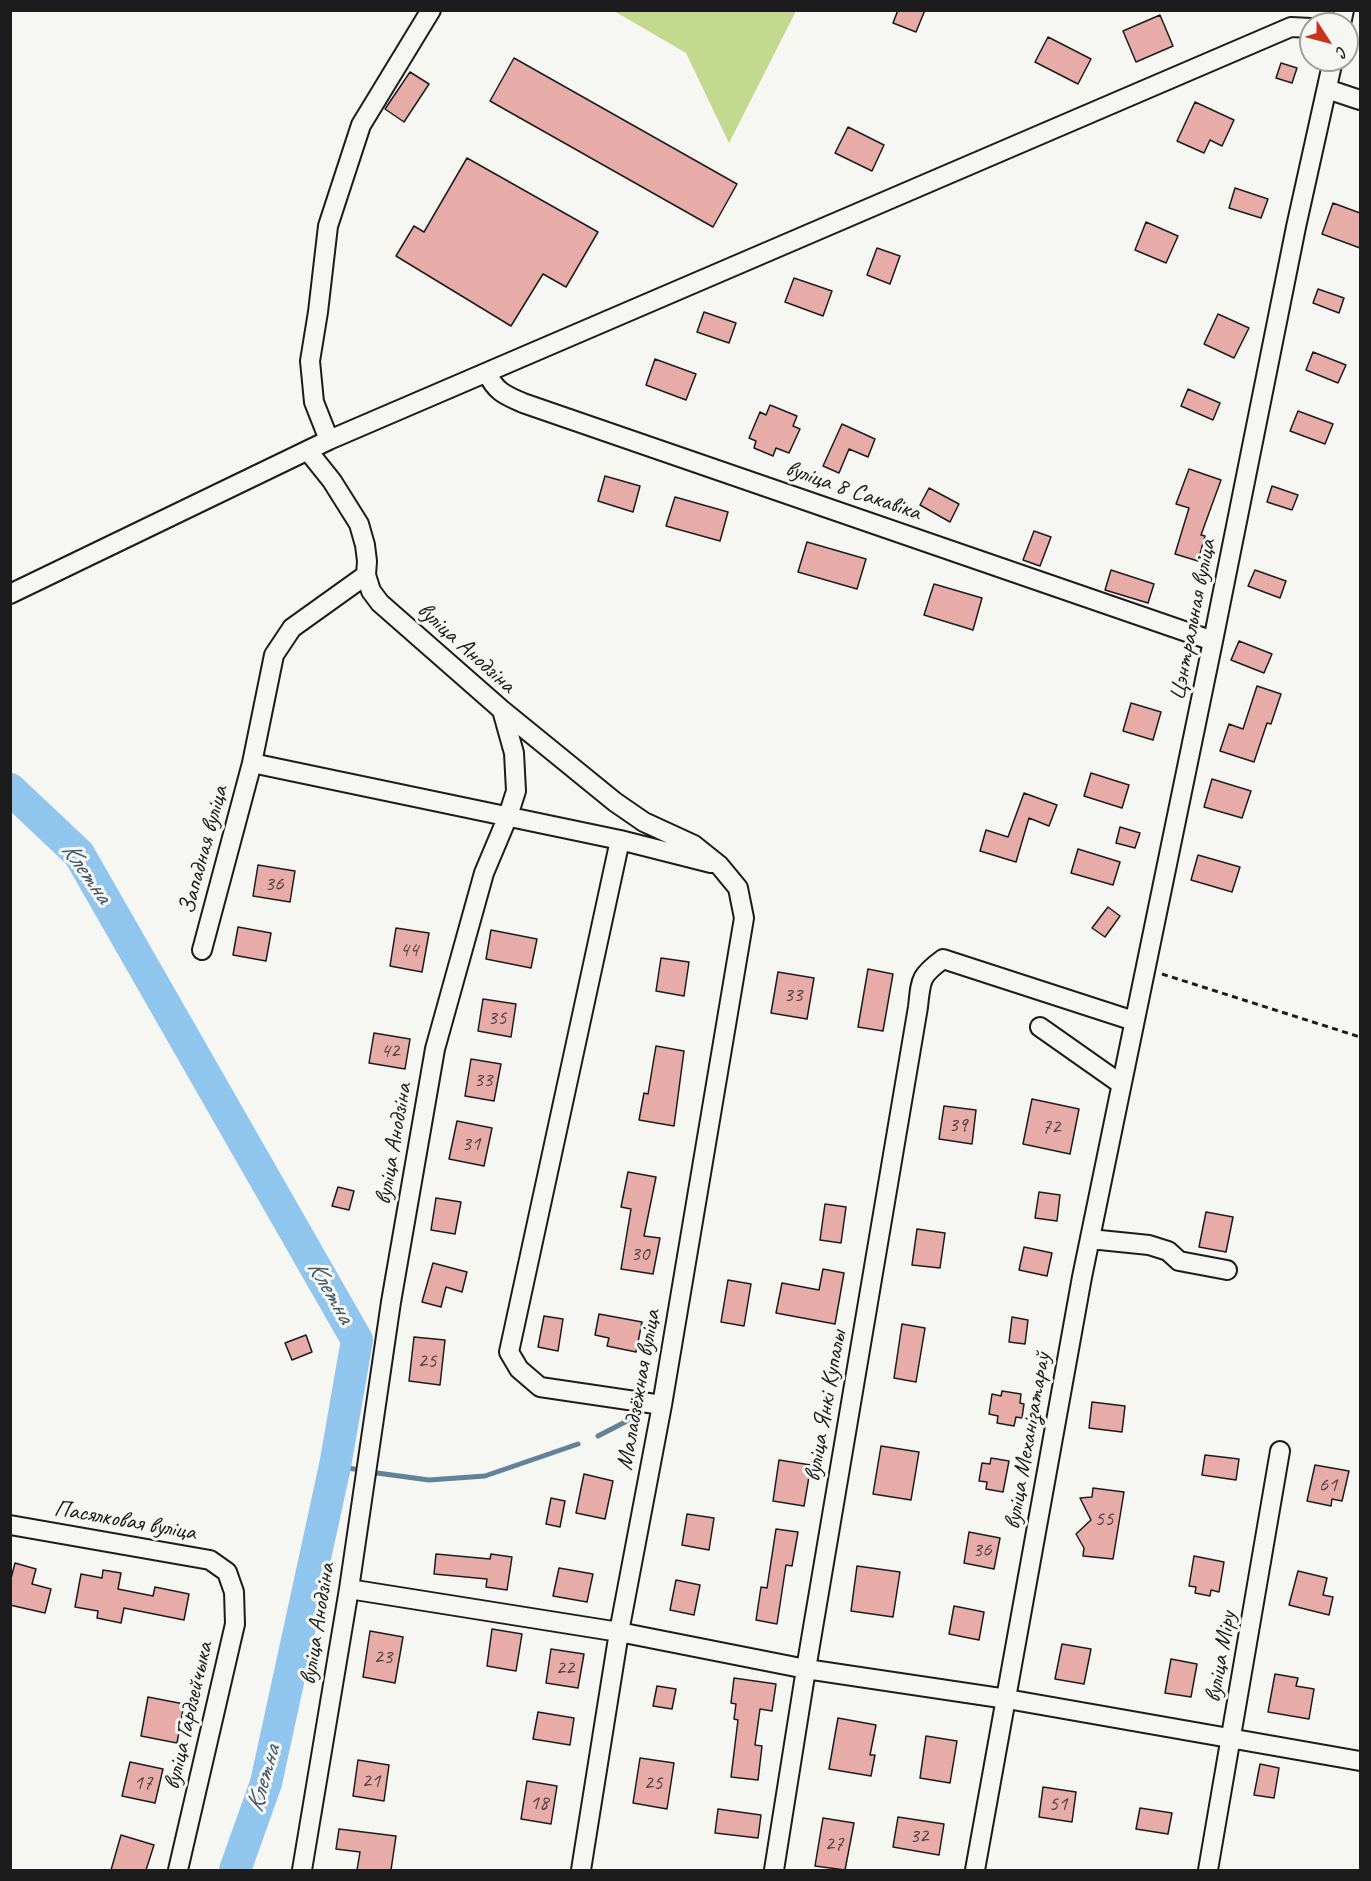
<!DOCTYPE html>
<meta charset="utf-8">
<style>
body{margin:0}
#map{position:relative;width:1371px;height:1881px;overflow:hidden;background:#f6f6f2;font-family:Caveat,sans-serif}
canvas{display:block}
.frame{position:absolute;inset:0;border:12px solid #1c1c1c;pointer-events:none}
.north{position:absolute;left:1299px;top:12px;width:60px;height:60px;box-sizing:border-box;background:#f6f6f2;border:2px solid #9f9f9c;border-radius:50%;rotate:126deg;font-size:16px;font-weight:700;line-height:24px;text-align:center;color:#1c1c1c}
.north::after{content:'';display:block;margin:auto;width:21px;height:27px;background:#c8321e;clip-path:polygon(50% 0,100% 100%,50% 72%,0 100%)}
</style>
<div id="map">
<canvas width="1371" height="1881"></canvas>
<div class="frame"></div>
<div class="north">С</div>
</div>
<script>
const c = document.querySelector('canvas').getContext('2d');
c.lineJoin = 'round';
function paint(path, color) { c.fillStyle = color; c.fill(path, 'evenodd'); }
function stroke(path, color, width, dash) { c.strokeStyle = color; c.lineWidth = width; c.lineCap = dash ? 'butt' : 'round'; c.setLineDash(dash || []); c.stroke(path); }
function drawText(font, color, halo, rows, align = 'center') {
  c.font = font + ' Caveat,sans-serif'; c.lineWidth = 6; c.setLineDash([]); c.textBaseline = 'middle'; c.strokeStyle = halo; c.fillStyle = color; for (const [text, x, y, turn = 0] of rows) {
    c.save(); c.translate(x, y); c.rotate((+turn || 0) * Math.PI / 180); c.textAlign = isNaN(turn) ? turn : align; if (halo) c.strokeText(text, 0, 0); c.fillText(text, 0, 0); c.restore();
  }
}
paint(new Path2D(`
 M614 11H796L729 143 686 53Z`), '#c2d98f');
stroke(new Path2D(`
 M598 1436 631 1419
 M335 1466 354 1469
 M377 1473 429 1480 485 1476 578 1444`), '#62829a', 5);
stroke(new Path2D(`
 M10 789 79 854 357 1340 335 1466 266 1783 235 1870`), '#90c6ee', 32);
const building = new Path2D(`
 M898 10H925L916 32 893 23Z
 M1160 15 1173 46 1136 62 1123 31Z
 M1048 37 1091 59 1078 84 1035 62Z
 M514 58 737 184 713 227 490 101Z
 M1281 63 1297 68 1292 83 1276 78Z
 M410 72 429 84 404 122 385 109Z
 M1195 102 1234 120 1222 146 1210 140 1204 153 1177 141Z
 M848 127 884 145 872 171 835 153Z
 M467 158 598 232 566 287 543 274 511 326 396 256 414 226 424 232Z
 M1235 188 1268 199 1261 218 1229 208Z
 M1333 203 1360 213V248L1322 234Z
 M1146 222 1178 236 1166 263 1135 250Z
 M877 248 900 256 890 284 867 275Z
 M794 278 832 291 823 316 785 302Z
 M1318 289 1344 298 1339 313 1313 303Z
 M704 312 736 323 729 343 697 332Z
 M1218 314 1249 328 1234 358 1204 344Z
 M1313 352 1346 365 1338 383 1306 370Z
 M655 359 696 374 686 400 646 385Z
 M1188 389 1220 403 1213 420 1181 406Z
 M770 405 797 416 793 426 800 429 789 453 776 448 773 456 754 448 756 441 749 438 760 412 766 415Z
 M1298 411 1333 424 1325 444 1290 431Z
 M842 424 875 439 868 457 849 449 839 473 823 466Z
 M1189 469 1221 480 1201 535 1205 536 1198 561 1175 554 1189 508 1176 504Z
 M605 476 640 486 633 512 598 501Z
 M1272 486 1298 495 1292 510 1267 502Z
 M929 488 959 504 950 522 920 505Z
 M675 497 728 512 720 541 666 526Z
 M1034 531 1051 537 1040 566 1023 560Z
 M807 542 866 559 857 589 798 572Z
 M1111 570 1154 584 1148 603 1105 590Z
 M1255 570 1286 581 1280 598 1248 586Z
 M934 584 982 598 973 630 924 615Z
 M1239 641 1272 654 1264 673 1231 660Z
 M1257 686 1281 694 1271 724 1267 723 1254 762 1220 751 1229 724 1243 729Z
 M1131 703 1161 712 1153 740 1123 731Z
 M1091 773 1129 785 1122 808 1084 796Z
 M1212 779 1251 791 1242 818 1204 807Z
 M1024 793 1057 805 1049 826 1029 818 1016 862 980 851 986 830 1008 837Z
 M1120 827 1140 833 1135 848 1116 843Z
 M1078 849 1120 862 1113 885 1071 873Z
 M1198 855 1240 867 1232 892 1191 880Z
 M258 865 295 871 290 902 253 896Z
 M1108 907 1120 916 1105 937 1092 928Z
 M238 927 271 933 266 961 233 955Z
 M396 928 429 933 422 972 390 966Z
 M491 930 537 939 531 968 486 959Z
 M661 958 689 962 684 996 656 991Z
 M868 969 893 974 883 1031 858 1027Z
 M778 972 814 978 807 1019 771 1013Z
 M483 999 516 1004 511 1037 478 1031Z
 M374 1033 410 1039 405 1069 369 1063Z
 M656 1046 684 1051 674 1126 639 1120 644 1093 648 1094Z
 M471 1059 501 1064 494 1101 465 1096Z
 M1032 1099 1079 1109 1070 1154 1023 1144Z
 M944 1106 976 1110 972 1144 939 1139Z
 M457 1121 492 1128 484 1166 449 1159Z
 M628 1172 656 1177 644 1236 660 1238 653 1274 621 1269 631 1209 621 1207Z
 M338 1187 354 1191 349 1210 332 1206Z
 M1039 1192 1060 1195 1057 1221 1035 1218Z
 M436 1198 461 1202 455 1234 431 1230Z
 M825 1204 846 1207 841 1243 820 1240Z
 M1206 1212 1233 1217 1226 1252 1199 1247Z
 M917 1229 945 1233 940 1268 912 1265Z
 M1024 1247 1052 1253 1047 1276 1019 1270Z
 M433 1263 467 1272 462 1292 446 1287 441 1307 422 1302Z
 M823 1269 844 1273 835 1324 776 1313 782 1283 819 1290Z
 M728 1280 751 1284 744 1326 721 1322Z
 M599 1314 642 1322 636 1352 607 1346 609 1338 595 1335Z
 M544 1316 563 1319 558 1351 538 1347Z
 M1012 1317 1028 1320 1025 1344 1009 1342Z
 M902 1324 925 1328 916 1382 894 1378Z
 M306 1335 312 1352 292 1360 285 1343Z
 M414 1337 445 1340 440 1385 409 1381Z
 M1002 1391 1021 1394 1020 1403 1024 1404 1022 1418 1016 1417 1014 1426 997 1423 998 1416 989 1414 992 1394 1001 1396Z
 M1092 1402 1125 1406 1122 1432 1089 1428Z
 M881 1446 919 1452 911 1500 873 1494Z
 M1205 1455 1239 1459 1236 1480 1202 1475Z
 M991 1458 1009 1461 1003 1492 986 1489 987 1482 979 1481 982 1463 990 1464Z
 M779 1460 811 1465 804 1506 773 1501Z
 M1315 1465 1349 1471 1342 1501 1332 1499 1331 1506 1307 1501Z
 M584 1474 613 1481 605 1519 576 1513Z
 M1093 1488 1124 1492 1113 1559 1083 1556 1084 1548 1076 1534 1091 1520 1080 1498 1092 1497Z
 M551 1498 565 1501 560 1527 546 1524Z
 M687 1514 714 1518 709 1550 682 1545Z
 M776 1529 798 1532 792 1566 786 1565 777 1624 756 1620 761 1587 767 1588Z
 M969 1532 1000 1538 994 1569 964 1563Z
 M436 1554 490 1559 491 1554 512 1557 507 1590 486 1587 487 1579 434 1574Z
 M1194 1556 1224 1562 1219 1592 1211 1590 1210 1596 1195 1593 1196 1587 1189 1586Z
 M15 1563 36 1569 32 1584 51 1589 45 1613 10 1605V1582Z
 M857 1566 900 1572 893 1617 851 1611Z
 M559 1568 593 1574 587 1602 553 1596Z
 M103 1570 121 1573 118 1589 153 1596 155 1587 189 1594 184 1620 124 1608 121 1623 97 1618 98 1611 75 1607 81 1574 102 1578Z
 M1298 1571 1327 1578 1323 1595 1333 1597 1329 1615 1289 1605Z
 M676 1580 700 1585 694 1615 670 1610Z
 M954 1606 984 1612 979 1640 949 1634Z
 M492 1629 522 1634 516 1671 487 1666Z
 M370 1631 403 1637 395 1683 363 1677Z
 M1062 1644 1091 1649 1084 1684 1055 1679Z
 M551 1649 584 1654 578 1688 546 1683Z
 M1171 1659 1197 1664 1191 1697 1165 1693Z
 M1275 1674 1298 1678 1296 1686 1314 1689 1309 1719 1268 1712Z
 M734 1678 776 1684 772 1711 760 1709 755 1745 762 1746 758 1780 731 1777 738 1720 734 1719 736 1704 731 1703Z
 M657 1686 676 1689 672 1709 653 1706Z
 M148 1697 184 1704 177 1743 141 1736Z
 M538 1712 574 1718 570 1745 533 1739Z
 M838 1718 876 1725 870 1755H875L871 1776 829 1769Z
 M926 1736 957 1741 950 1783 920 1778Z
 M640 1758 674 1763 667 1809 633 1803Z
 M358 1760 389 1765 384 1801 353 1796Z
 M130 1762 163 1769 155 1803 122 1796Z
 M1260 1764 1279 1768 1274 1798 1254 1795Z
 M527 1781 557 1786 551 1824 521 1819Z
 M1043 1787 1076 1792 1072 1822 1039 1817Z
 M1140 1808 1172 1813 1168 1834 1136 1829Z
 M718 1809 761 1815 758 1838 715 1833Z
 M898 1817 944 1824 939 1855 893 1847Z
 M823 1818 854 1823 845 1870 815 1866Z
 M339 1829 396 1836 391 1870H357L360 1852 336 1849Z
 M121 1835 154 1845 146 1870H111Z`);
paint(building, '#e7aca8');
stroke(building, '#1c1c1c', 1.5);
const minor = new Path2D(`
 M1341 24 1344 10
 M1327 89 1360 100
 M487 373C496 392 505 395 523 403L1213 641
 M329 440 314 402 310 361 318 312 328 226 361 125 431 10
 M366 575 292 628 274 655 252 763 620 840 711 863
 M10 594 329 440 1291 27 1311 28
 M502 710 615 802 644 822 694 845 719 865 738 888 744 918 662 1405 619 1632 581 1870
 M620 840 509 1352 519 1369 540 1387 662 1405
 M202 950 252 763
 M1040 1027 1121 1084
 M1090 1239 1149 1245 1168 1251 1179 1261 1227 1270
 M10 1525 210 1560 227 1572 234 1592 235 1624 178 1870
 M349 1589 619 1632 806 1669 1007 1699 1360 1761
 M302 1870 349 1589 391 1302 435 1049 484 873 508 816 516 791 514 753 502 710 380 603 371 591 366 575 367 561 365 545 359 524 332 481 308 451
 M774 1870 806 1669 918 1007C921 979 920 976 943 959L1134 1021
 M975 1870 1082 1277 1213 641 1296 227 1333 60
 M1208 1870 1280 1451`);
stroke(minor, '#1c1c1c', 22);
stroke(new Path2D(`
 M1162 974 1360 1037`), '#1c1c1c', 3, [6, 4.5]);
stroke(minor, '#f6f6f2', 18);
drawText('21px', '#4f403f', null, [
 ["36",274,884],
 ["44",409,950],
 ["33",793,995],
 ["35",497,1018],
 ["42",390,1051],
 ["33",483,1080],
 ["39",958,1125],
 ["72",1051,1127],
 ["31",471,1144],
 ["30",640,1254],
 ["25",427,1361],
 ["61",1328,1485],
 ["55",1104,1519],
 ["36",982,1550],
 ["23",383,1657],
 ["22",565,1668],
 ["21",371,1781],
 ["17",143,1783],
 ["25",653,1783],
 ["18",539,1803],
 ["51",1058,1804],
 ["32",919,1836],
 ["27",834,1844]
]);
drawText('24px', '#1c1c1c', '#f6f6f2', [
 ["вуліца 8 Сакавіка",853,491,19],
 ["Цэнтральная вуліца",1193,620,-79],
 ["вуліца Анодзіна",466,648,42],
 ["Западная вуліца",204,850,-75],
 ["вуліца Анодзіна",394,1144,-80],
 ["Маладзёжная вуліца",639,1390,-80],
 ["вуліца Янкі Купалы",826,1406,-80],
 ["вуліца Механізатараў",1028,1441,-80],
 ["Пасялковая вуліца",125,1521,10],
 ["вуліца Анодзіна",318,1624,-81],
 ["вуліца Міру",1221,1657,-80],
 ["вуліца Гардзейчыка",189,1716,-77]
]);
drawText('italic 26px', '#455866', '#f6f6f2', [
 ["Клетна",86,873,55],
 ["Клетна",330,1292,60],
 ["Клетна",264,1779,-74]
]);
</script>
